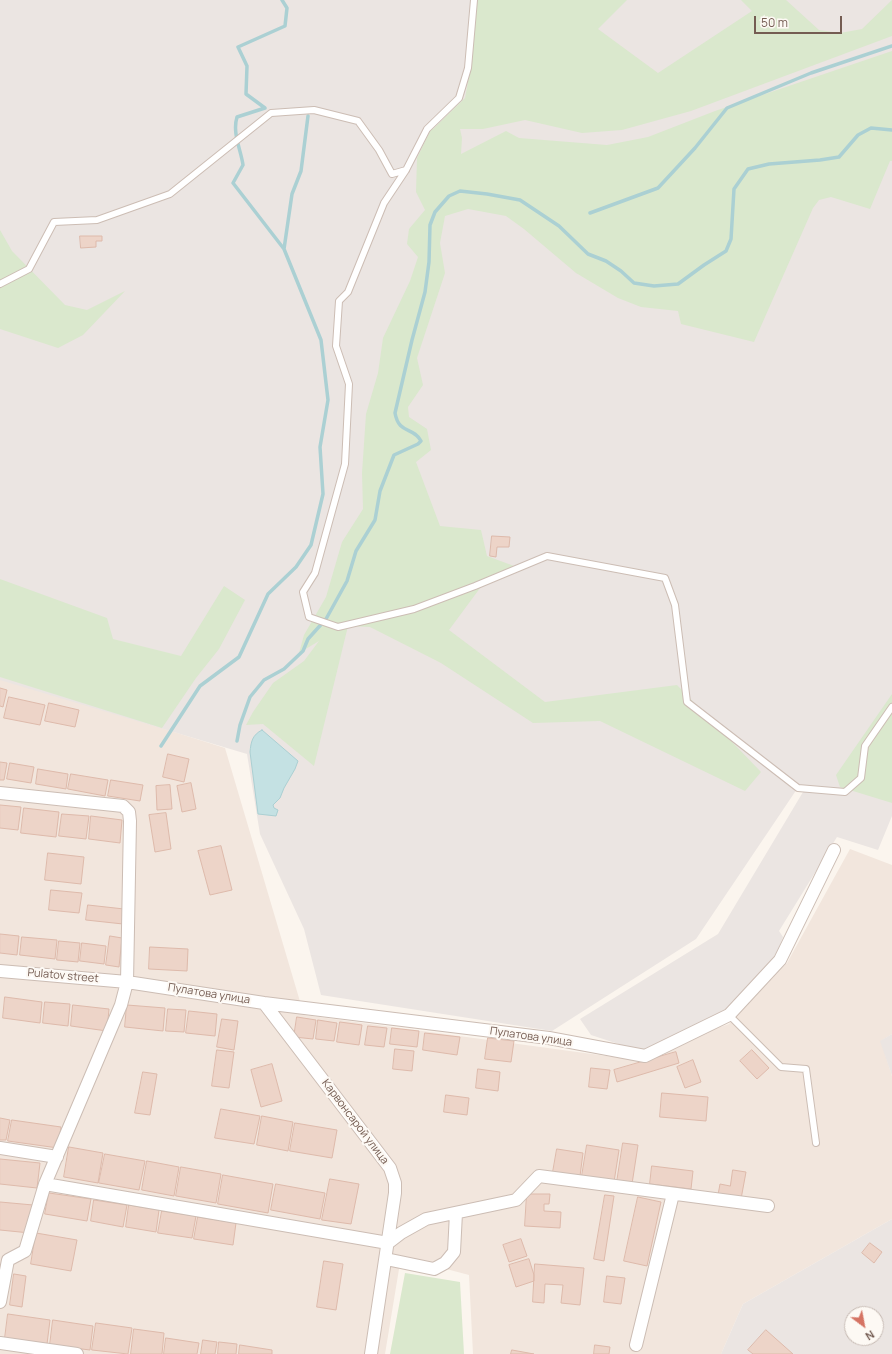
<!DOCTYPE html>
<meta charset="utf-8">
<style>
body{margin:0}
#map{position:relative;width:892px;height:1354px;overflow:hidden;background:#fbf5ee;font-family:Manrope,sans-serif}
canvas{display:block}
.north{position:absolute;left:844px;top:1306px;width:40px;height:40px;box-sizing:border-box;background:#fdf9f4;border:1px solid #c6bab3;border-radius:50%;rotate:148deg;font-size:11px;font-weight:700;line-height:16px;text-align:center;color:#745c52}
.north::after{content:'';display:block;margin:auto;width:14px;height:18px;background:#d57363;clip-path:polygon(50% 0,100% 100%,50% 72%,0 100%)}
.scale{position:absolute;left:754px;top:16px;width:88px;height:18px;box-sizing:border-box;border:2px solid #745c52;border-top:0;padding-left:5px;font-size:12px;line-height:14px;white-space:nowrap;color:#745c52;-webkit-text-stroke:3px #fdf9f4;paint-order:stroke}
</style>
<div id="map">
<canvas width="892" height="1354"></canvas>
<div class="north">N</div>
<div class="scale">50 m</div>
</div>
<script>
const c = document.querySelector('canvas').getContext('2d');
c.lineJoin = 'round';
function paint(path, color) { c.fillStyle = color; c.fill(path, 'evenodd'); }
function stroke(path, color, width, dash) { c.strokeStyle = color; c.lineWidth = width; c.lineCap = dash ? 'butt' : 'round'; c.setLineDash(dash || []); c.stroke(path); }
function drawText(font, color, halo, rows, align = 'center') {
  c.font = font + ' Manrope,sans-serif'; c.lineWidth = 4; c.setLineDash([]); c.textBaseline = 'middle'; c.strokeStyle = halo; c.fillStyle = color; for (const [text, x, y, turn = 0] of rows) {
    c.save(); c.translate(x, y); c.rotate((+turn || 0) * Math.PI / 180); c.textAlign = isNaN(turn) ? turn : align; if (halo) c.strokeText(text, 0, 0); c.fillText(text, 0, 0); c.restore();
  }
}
paint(new Path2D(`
 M0 677 225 748 304 1015 629 1059 729 1024 787 963 850 849 892 865V1034L881 1041 892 1076V1219L743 1304 721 1354H473L469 1275 401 1257 385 1354H0Z`), '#f2e6dd');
paint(new Path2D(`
 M0 0H892V816L878 850 837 837 779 931 783 937 775 958 726 1011 643 1052 591 1035 580 1019 718 934 806 787 799 786 696 939 552 1031 321 995 304 929 260 834 247 754 0 680Z
 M892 1034V1076L880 1041Z
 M892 1219V1354H721L743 1304ZM852 1314H876V1338H852Z`), '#ebe5e2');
paint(new Path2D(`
 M477 0H627L598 29 658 73 752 11 741 0H786L819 30 840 33 862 29 892 0V36L691 111 622 130 582 133 525 120 483 129H460L462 138 461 154 506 131 519 138 607 145 648 137 715 111 892 51V161H890L870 209 831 197 819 200 813 208 754 342 681 324 678 311 641 307 618 298 576 273 524 229 506 216 468 209 445 216 440 243 445 273 417 358 423 385 408 407 409 417 427 429 431 450 416 462 440 526 481 530 487 556 514 566 486 580 449 630 545 702 677 685 761 772 745 791 600 721 533 723 441 663 370 627 348 626 314 766 263 724 246 725 253 712 273 683 304 661 319 641 299 653 304 635 326 597 342 542 363 509 362 473 366 414 378 373 383 338 410 281 418 257 407 244 409 229 425 210 416 192 417 158 431 129H433L465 98 472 60Z
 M0 230 12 251 65 305 87 310 125 291 83 335 58 348 0 329Z
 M0 579 107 618 113 639 181 656 224 586 245 600 219 649 196 678 162 728 0 677Z
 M892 694V803L840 787 836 775Z
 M405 1273 460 1282 464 1354H390Z`), '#dae8cd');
const water = new Path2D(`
 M262 730 298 761 295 769 284 788 280 798 273 805 274 808 278 810 276 816 258 814 250 752C251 742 252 735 262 730Z`);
paint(water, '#c4e1e3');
stroke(water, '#abd0d3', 1);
stroke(new Path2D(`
 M590 213 658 188 695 148 727 108 811 73 892 46
 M284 249 292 194 301 171 308 116
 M237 741 240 725 250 697 264 680 284 669 303 651 308 639 326 619 347 581 356 551 375 520 380 491 394 455 418 444 421 441C413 426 399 435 395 413L412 340 425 292 429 262 430 225 435 212 449 196 460 191 487 194 520 200 559 226 588 254 606 261 621 271 634 283 654 286 678 284 704 265 726 251 731 239 734 189 748 169 769 164 820 160 839 157 858 135 871 128 892 130
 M161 746 200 686 239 657 268 594 296 567 311 545 323 494 320 447 328 400 321 340 284 249 233 183 243 165C241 150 232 133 237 117L265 108 246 94 247 66 238 47 285 26 287 8 282 0`), '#abd0d3', 3.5);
const building = new Path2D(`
 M80 236H102V241H96V247L81 248Z
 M492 536 510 537 509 547H497L496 557 490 556Z
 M0 688 7 690 3 707 0 706Z
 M9 697 45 705 40 725 4 718Z
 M49 703 79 710 75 727 45 721Z
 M168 754 189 759 184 782 163 777Z
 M0 762 7 763 4 780H0Z
 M10 763 34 767 31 783 7 779Z
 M38 769 68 774 66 789 36 784Z
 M71 774 108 780 105 796 68 789Z
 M111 780 143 785 140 801 108 796Z
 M191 783 196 809 182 812 177 786Z
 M170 785 172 809 157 810 156 786Z
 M0 805 21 807 18 830 0 828Z
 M24 808 59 812 56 837 21 833Z
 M166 813 171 849 155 852 149 815Z
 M62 814 89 816 86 839 59 836Z
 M91 816 122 820 120 843 89 839Z
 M221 846 232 890 210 895 198 851Z
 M48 853 84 857 81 884 45 880Z
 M51 890 82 893 79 913 49 910Z
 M88 905 124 909 123 924 86 920Z
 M0 934 19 936 17 955 0 953Z
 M110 936 122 938 119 967 106 965Z
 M22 937 57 940 55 959 20 955Z
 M59 941 80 943 78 962 57 960Z
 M82 943 106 946 104 964 80 961Z
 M150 947 188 949 187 971 149 969Z
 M5 997 42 1002 40 1023 3 1018Z
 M45 1002 70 1004 68 1026 43 1023Z
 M73 1005 109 1009 107 1031 71 1026Z
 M127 1005 165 1008 163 1031 125 1027Z
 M168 1009 186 1010 184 1032 166 1031Z
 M189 1011 217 1014 215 1036 186 1033Z
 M297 1017 316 1020 313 1039 294 1037Z
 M222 1019 238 1021 234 1050 217 1047Z
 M318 1020 337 1023 334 1041 316 1039Z
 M340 1022 362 1025 359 1045 337 1042Z
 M368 1026 387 1028 384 1047 365 1045Z
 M392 1028 419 1031 417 1047 390 1044Z
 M425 1033 460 1037 457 1055 423 1050Z
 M488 1038 514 1041 511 1062 485 1059Z
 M395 1049 414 1051 412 1071 393 1069Z
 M217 1050 234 1052 229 1088 212 1086Z
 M752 1050 769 1068 757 1079 740 1061Z
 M676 1052 679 1063 617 1082 614 1070Z
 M693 1060 701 1082 685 1088 677 1067Z
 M272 1064 282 1101 261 1107 251 1070Z
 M591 1068 610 1070 607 1089 589 1087Z
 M478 1069 500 1072 498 1091 476 1088Z
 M143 1072 157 1074 150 1115 135 1113Z
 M662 1093 708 1097 706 1121 660 1117Z
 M446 1095 469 1098 467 1115 444 1112Z
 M221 1109 260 1116 254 1144 215 1138Z
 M262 1116 293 1122 288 1151 257 1145Z
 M0 1118 10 1120 6 1140H0Z
 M12 1120 61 1127 58 1148 8 1141Z
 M295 1123 337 1130 332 1158 290 1151Z
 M623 1143 638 1145 632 1184 617 1182Z
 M587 1145 619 1150 614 1182 582 1176Z
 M69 1147 103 1153 98 1183 64 1177Z
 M557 1149 583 1153 580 1176 553 1172Z
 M105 1154 145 1161 139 1190 99 1183Z
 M0 1159 40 1163 37 1188 0 1184Z
 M147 1161 179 1167 174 1196 142 1190Z
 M652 1166 693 1171 691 1189 650 1184Z
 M181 1167 221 1174 216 1203 176 1196Z
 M733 1170 746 1172 741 1199 718 1195 720 1184 730 1186Z
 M223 1175 273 1184 268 1213 218 1204Z
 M330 1179 359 1184 351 1224 322 1220Z
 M276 1184 325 1193 320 1219 271 1210Z
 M49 1193 91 1199 87 1221 45 1214Z
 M527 1194H550L549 1204H544V1211L561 1212 560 1228 525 1226Z
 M605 1195 614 1196 604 1261 594 1259Z
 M638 1197 661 1202 647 1266 624 1261Z
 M94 1200 127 1205 123 1227 91 1221Z
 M0 1202 33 1205 30 1233 0 1230Z
 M129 1205 159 1210 156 1232 126 1227Z
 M162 1211 196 1216 192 1238 158 1233Z
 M198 1217 236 1223 233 1245 194 1239Z
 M36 1233 77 1240 71 1271 31 1264Z
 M521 1239 527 1256 509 1262 503 1245Z
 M870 1243 882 1252 874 1263 862 1253Z
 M529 1259 534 1275V1281L516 1287 509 1265Z
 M324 1261 343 1264 336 1310 317 1307Z
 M535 1264 584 1268 580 1305 561 1303 563 1285 545 1284 544 1303 533 1302Z
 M14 1274 26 1276 22 1307 10 1305Z
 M607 1276 625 1278 621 1304 604 1302Z
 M8 1314 50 1320 47 1344 5 1338Z
 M53 1320 93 1326 90 1350 50 1345Z
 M96 1323 132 1328 128 1354 92 1350Z
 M134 1329 164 1333 162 1354H131Z
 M766 1330 793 1354H753L748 1350Z
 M166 1338 199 1343 197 1354H164Z
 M203 1340 217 1342 215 1354H201Z
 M219 1342 237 1344 236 1354H218Z
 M240 1345 272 1350V1354H239Z
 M595 1345 610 1347 609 1354H594Z
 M512 1350 534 1354H511Z`);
paint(building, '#edd4c8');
stroke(building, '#debaab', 1);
const service = new Path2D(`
 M474 0 468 68 459 98 427 129 406 170 384 203 348 292 339 301 336 346 349 384 345 464 315 573 303 592 309 617 338 627 414 609 475 586 547 556 665 578 675 605 687 702 798 788 845 792 861 778 865 746 892 707
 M0 284 29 269 54 222 97 220 170 194 271 113 314 110 358 121 379 150 392 174 406 170
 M729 1015 781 1067 806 1069 816 1143`);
const minor = new Path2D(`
 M0 793 123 806 129 812 130 821 127 982 121 1005 45 1184 25 1251 8 1260 0 1302
 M0 971 127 982 264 1003 549 1038 645 1056 729 1015 780 960 834 850
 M264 1003 390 1168 395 1183V1193L371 1354
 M0 1148 57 1157
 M45 1184 388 1243 401 1233 426 1219 516 1200 539 1176 768 1206
 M386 1259 434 1269 445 1263 454 1252 456 1213
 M0 1343 77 1354
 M636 1345 673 1194`);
stroke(service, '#ccbdb4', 8);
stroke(minor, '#ccbdb4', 14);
stroke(service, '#fff', 6);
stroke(minor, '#fff', 12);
drawText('11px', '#745c52', '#fdf9f4', [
 ["Pulatov street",63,976,5],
 ["Пулатова улица",209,994,9],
 ["Пулатова улица",531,1037,8],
 ["Карвонсарой улица",355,1122,53]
]);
</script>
